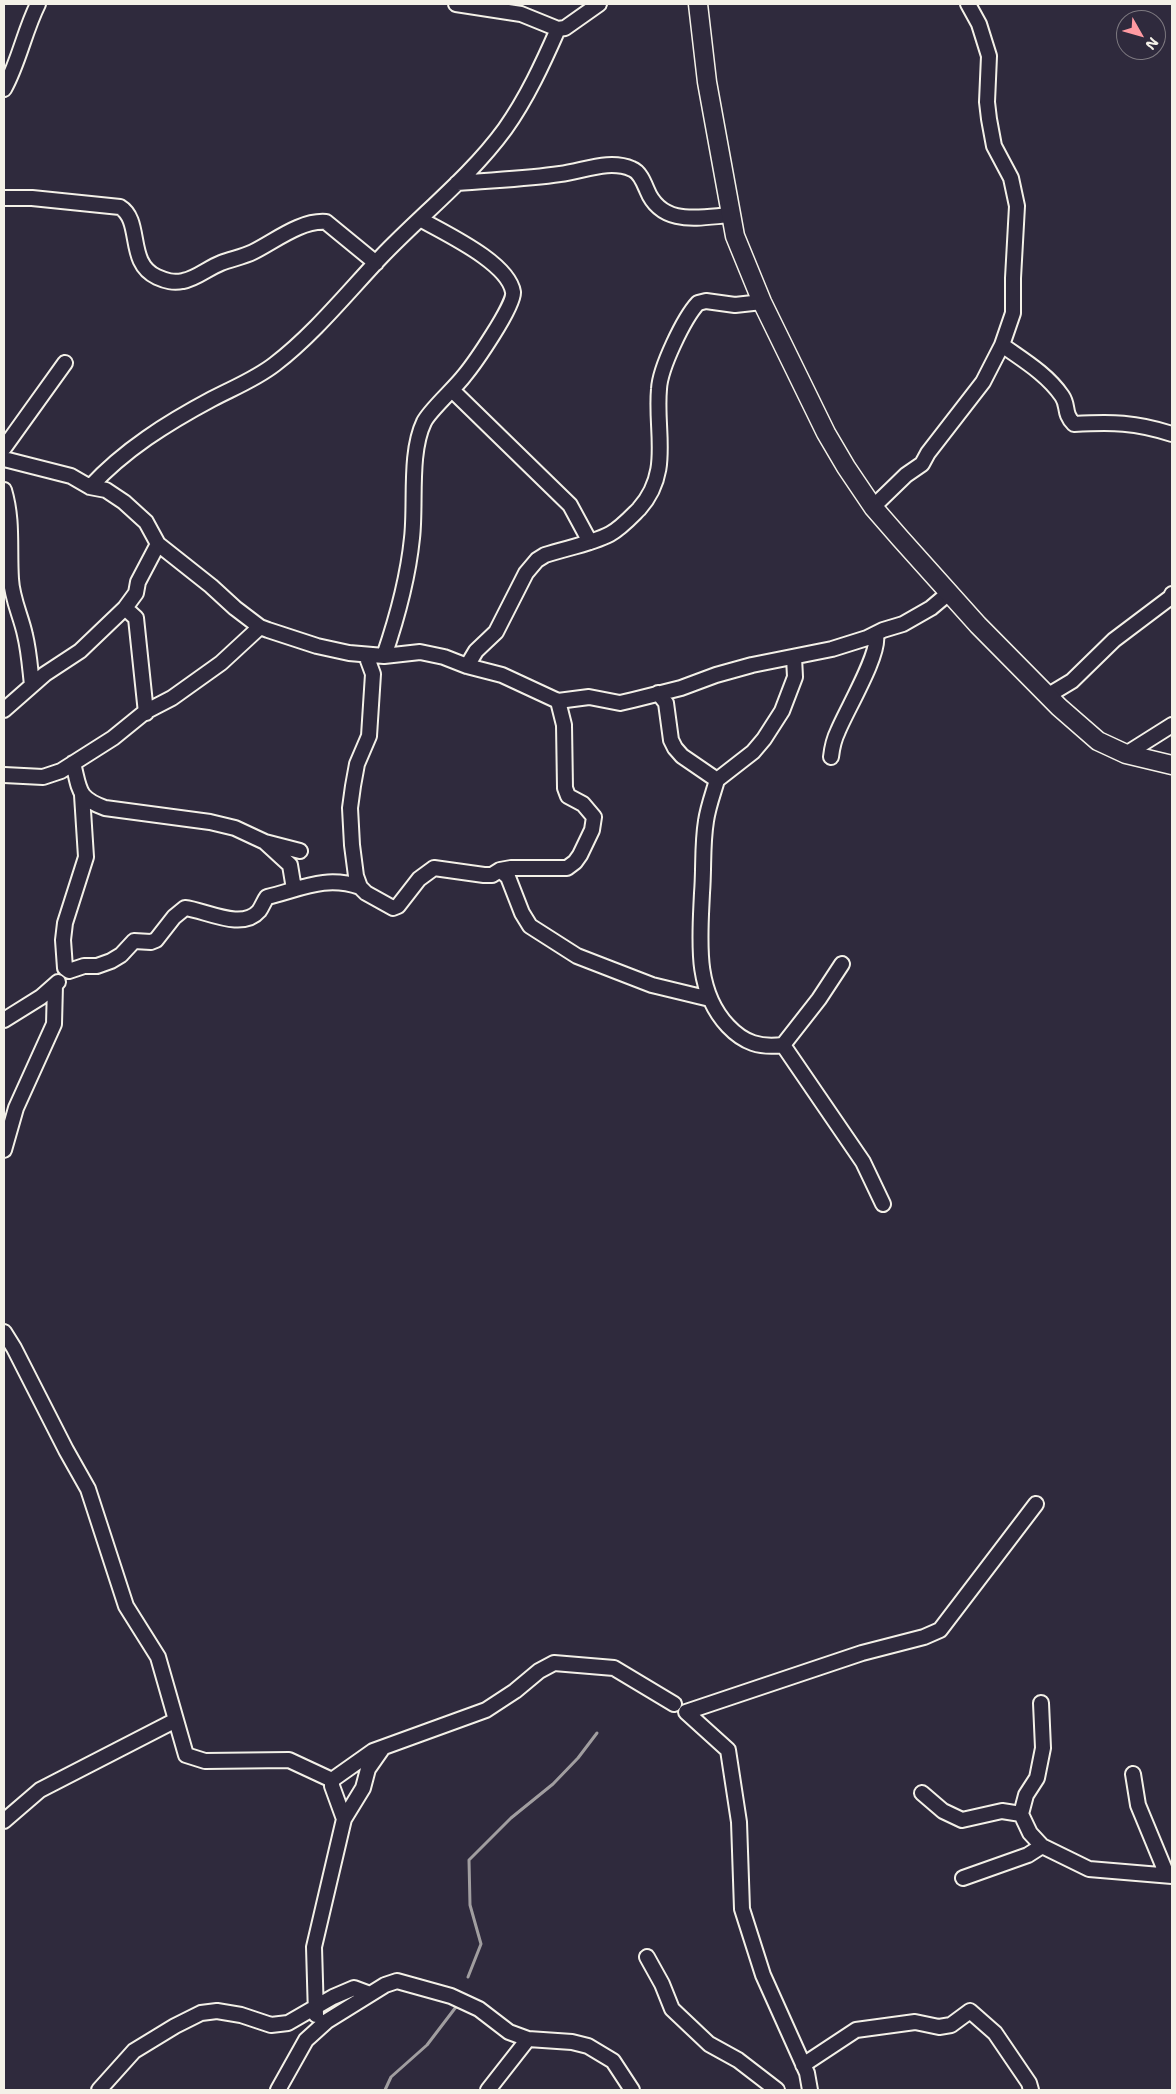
<!DOCTYPE html>
<style>
body{margin:0}
#map{position:relative;width:1176px;height:2094px;overflow:hidden;background:#2f2a3d;font-family:"Shantell Sans",sans-serif}
canvas{display:block}
.frame{position:absolute;inset:0;border:5px solid #f4f1e8;pointer-events:none}
.north{position:absolute;left:1116px;top:10px;width:50px;height:50px;box-sizing:border-box;background:#2f2a3d;border:1px solid #7e7a81;border-radius:50%;rotate:128deg;font-size:14px;font-weight:700;line-height:20px;text-align:center;color:#f4f1e8}
.north::after{content:'';display:block;margin:auto;width:18px;height:22px;background:#ff9aa2;clip-path:polygon(50% 0,100% 100%,50% 72%,0 100%)}
</style>
<div id="map">
<canvas width="1176" height="2094"></canvas>
<div class="frame"></div>
<div class="north">N</div>
</div>
<script>
const c = document.querySelector('canvas').getContext('2d');
c.lineJoin = 'round';
function stroke(path, color, width, dash) { c.strokeStyle = color; c.lineWidth = width; c.lineCap = dash ? 'butt' : 'round'; c.setLineDash(dash || []); c.stroke(path); }
stroke(new Path2D(`
 M468 1977 481 1944 470 1905 469 1860 511 1818 553 1784 578 1758 597 1733
 M385 2090 391 2077 427 2045 459 2003`), '#a19ea0', 3);
const minor = new Path2D(`
 M456 4 521 14 558 29 565 28 599 4
 M4 89C19 62 24 32 38 4
 M457 183C491 180 527 179 560 174 584 171 609 159 632 169 640 172 644 183 647 190 662 227 700 217 731 215
 M4 198H32L120 207C143 221 126 263 157 277 166 281 173 283 183 281 196 279 208 268 221 263 231 259 243 257 253 252 275 241 301 220 326 222L376 263
 M1002 345C1023 360 1047 374 1062 396 1069 406 1063 413 1074 424 1112 422 1135 422 1172 434
 M452 390 570 505 590 542
 M4 448 65 363
 M4 459 71 476 90 487 106 490 124 502 146 522 158 544 211 586 235 608 260 627 268 630 317 646 349 653 384 656 420 652 444 657 467 666 502 675 558 701 589 697 620 703 633 700 681 688 716 675 752 665 832 649 867 638 883 630 903 624 931 608 950 592
 M90 487C124 450 167 423 212 399 233 388 256 379 275 364 314 334 347 293 381 257 422 214 470 177 505 129 527 98 543 63 558 29
 M4 490C13 520 9 548 11 579 12 599 21 616 25 635 29 651 30 668 32 685
 M873 507 906 475 922 464 928 453 983 382 1002 345 1013 313V278L1017 206 1011 178 994 146 989 119 987 102 989 56 979 24 968 4
 M125 608 136 618 146 713
 M366 655 373 674 369 736 357 764 353 786 350 808 352 845 356 876 360 887 366 893 393 908 398 906 419 879 434 868 484 875H492L500 870 511 868H567L575 862 580 855 592 830 594 817 583 804 568 796 565 788 564 725 558 701
 M384 656C397 618 408 578 412 538 416 504 409 453 424 422 429 411 455 388 464 376 474 364 515 305 513 292 508 262 444 233 420 219
 M467 666 476 651 496 632 526 573 537 560 545 555C566 548 591 544 610 534 621 528 630 518 639 509 672 472 655 433 659 389 660 368 684 318 698 303L706 301 735 305 762 302
 M658 693 666 703 671 740 675 748 682 756 717 780C713 794 708 807 706 821 702 845 704 869 702 893 700 939 694 990 728 1026 744 1043 760 1048 783 1045L819 999 842 964
 M1047 696 1072 681 1114 640 1171 597 1172 594
 M4 710 45 674 80 651 125 608 136 593 138 582 158 544
 M1126 754 1172 725
 M831 757C832 748 834 739 838 731 846 711 880 654 876 636L867 638
 M73 763C80 790 77 798 105 808L210 822 235 828 265 842 300 851
 M4 775 43 777 61 771 113 738 145 712 172 698 221 663 260 627
 M717 780 753 752 764 739 782 711 795 677 794 657
 M82 795 86 857 65 923 63 940 65 968 69 971 84 966H97L111 961 121 955 134 941 151 942 156 940 174 917 185 908C205 910 242 931 259 911 262 907 264 901 267 897 301 889 325 875 360 887
 M266 843 290 865 294 889
 M500 870 508 877 522 913 530 926 577 956 652 985 710 999
 M4 1020 41 997 58 982
 M783 1045 863 1162 883 1204
 M4 1150 16 1108 54 1024 55 985
 M4 1332 14 1348 66 1450 88 1489 126 1606 158 1657 186 1755 205 1761 289 1760 332 1780
 M1041 1703 1043 1748 1037 1778 1026 1795 1021 1814 1030 1833 1042 1846 1089 1869 1172 1876
 M1133 1774 1138 1805 1167 1875
 M332 1780 373 1751 486 1710 515 1691 539 1671 554 1663 614 1668 674 1704
 M332 1780V1786L344 1819
 M922 1793 943 1811 962 1820 1002 1811 1021 1814
 M4 1821 40 1790 176 1720
 M963 1878 1028 1855 1042 1846
 M647 1957 662 1984 672 2009 709 2044 738 2060 777 2090
 M316 2015 314 1947 344 1819 363 1788 368 1769 382 1749
 M803 2065 856 2030 915 2022 939 2027 951 2025 970 2011 995 2033 1029 2083 1031 2090
 M99 2090 134 2051 175 2026 201 2013 217 2011 241 2015 271 2025 288 2023 333 1997 354 1988 370 1994
 M278 2090 306 2040 327 2021 385 1985 397 1981 451 1996 479 2009 509 2032 528 2039 572 2042 588 2046 613 2061 632 2090
 M488 2090 528 2039
 M810 2090 807 2073 763 1975 742 1909 739 1822 728 1750 686 1712 862 1653 924 1637 940 1630 1036 1504`);
const major = new Path2D(`
 M698 4 707 82 735 236 762 302 826 433 846 467 873 507 900 538 978 625 1059 707 1098 741 1126 754 1172 765`);
stroke(minor, '#f4f1e8', 18);
stroke(major, '#f4f1e8', 21);
stroke(minor, '#2f2a3d', 14);
stroke(major, '#2f2a3d', 18);
</script>
